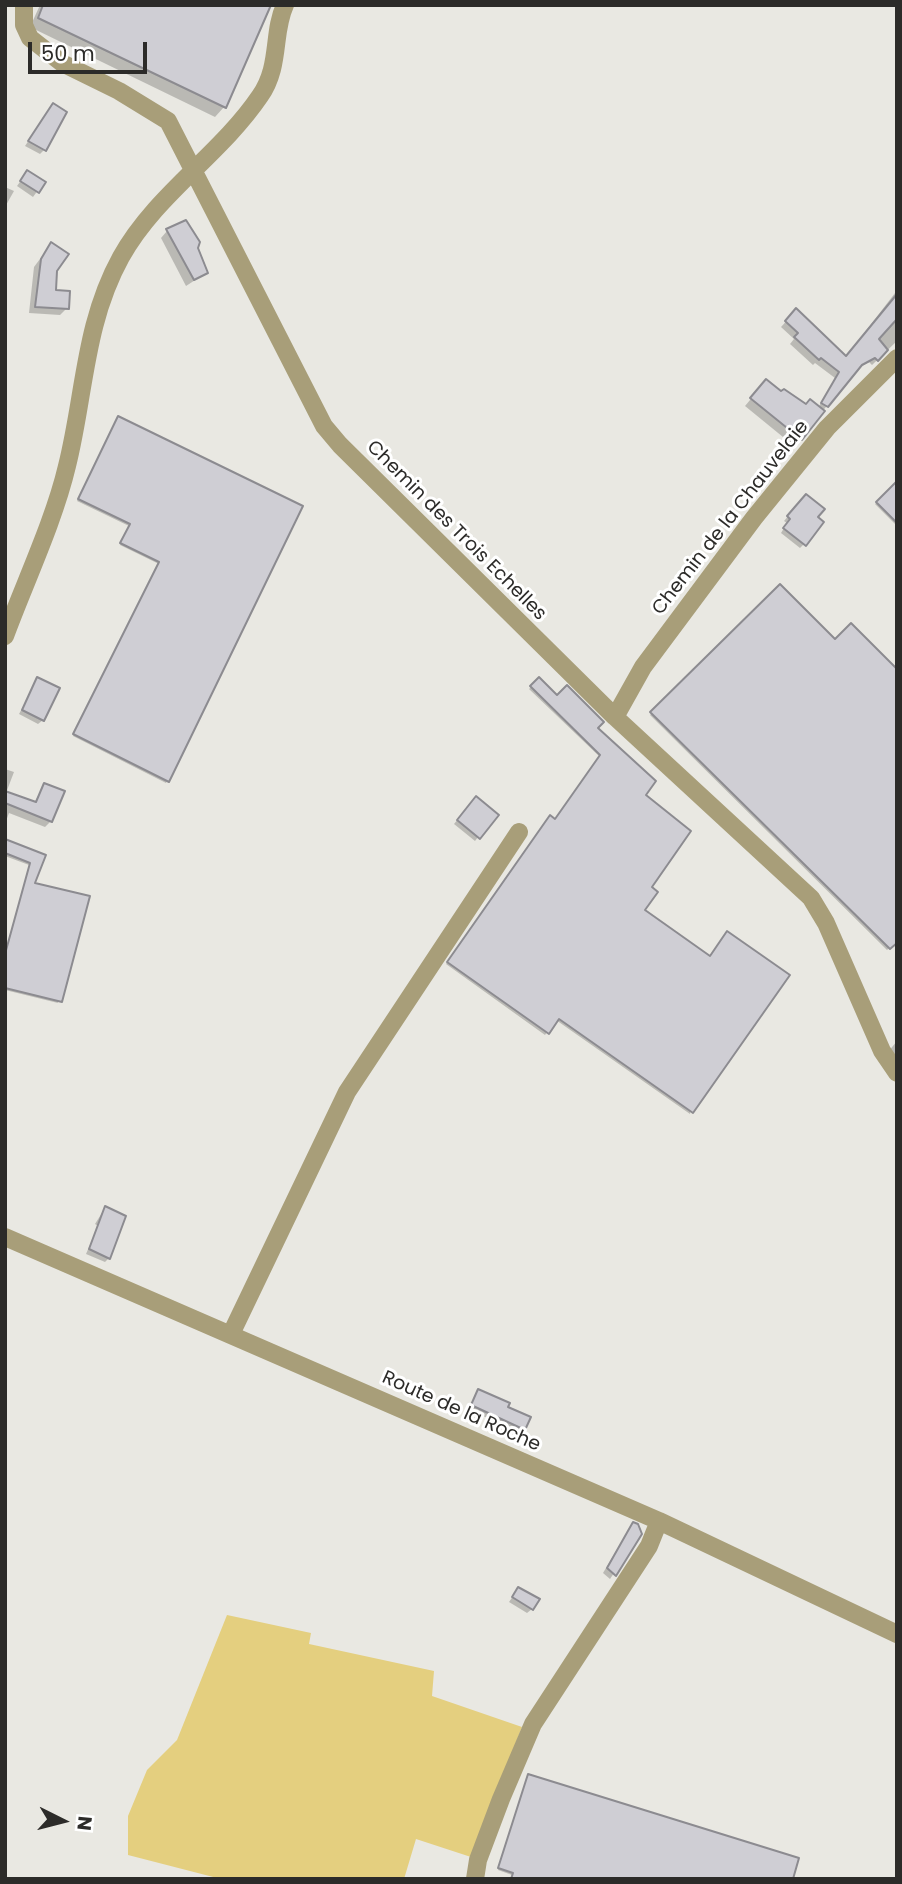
<!DOCTYPE html>
<style>
body{margin:0}
#map{position:relative;width:902px;height:1884px;overflow:hidden;background:#e9e8e2;font-family:Poppins,sans-serif}
canvas{display:block}
.frame{position:absolute;inset:0;border:7px solid #2c2b29;pointer-events:none}
.north{position:absolute;left:28px;top:1786px;width:70px;height:70px;-webkit-text-stroke:5px #fff;paint-order:stroke;rotate:96deg;font-size:19px;font-weight:700;line-height:28px;text-align:center;color:#2c2b29}
.north::after{content:'';display:block;margin:auto;width:24px;height:32px;background:#2c2b29;clip-path:polygon(50% 0,100% 100%,50% 72%,0 100%)}
.scale{position:absolute;left:28px;top:42px;width:119px;height:32px;box-sizing:border-box;border:4px solid #2c2b29;border-top:0;padding-left:9px;font-size:21px;line-height:24px;white-space:nowrap;color:#2c2b29;-webkit-text-stroke:5px #fff;paint-order:stroke}
</style>
<div id="map">
<canvas width="902" height="1884"></canvas>
<div class="frame"></div>
<div class="north">N</div>
<div class="scale">50 m</div>
</div>
<script>
const c = document.querySelector('canvas').getContext('2d');
c.lineJoin = 'round';
function paint(path, color) { c.fillStyle = color; c.fill(path, 'evenodd'); }
function stroke(path, color, width, dash) { c.strokeStyle = color; c.lineWidth = width; c.lineCap = dash ? 'butt' : 'round'; c.setLineDash(dash || []); c.stroke(path); }
function drawText(font, color, halo, rows, align = 'center') {
  c.font = font + ' Poppins,sans-serif'; c.lineWidth = 6; c.setLineDash([]); c.textBaseline = 'middle'; c.strokeStyle = halo; c.fillStyle = color; for (const [text, x, y, turn = 0] of rows) {
    c.save(); c.translate(x, y); c.rotate((+turn || 0) * Math.PI / 180); c.textAlign = isNaN(turn) ? turn : align; if (halo) c.strokeText(text, 0, 0); c.fillText(text, 0, 0); c.restore();
  }
}
paint(new Path2D(`
 M227 1615 311 1633 309 1644 434 1671 432 1696 522 1727 471 1857 416 1839 404 1879H221L128 1855V1816L147 1770 177 1740Z`), '#e4cf7f');
paint(new Path2D(`
 M40 5H269L224 107 215 117 30 27Z
 M49 110 44 150 40 154 25 146Z
 M27 172 44 182 33 197 17 186Z
 M5 187 14 191 5 207Z
 M167 231 196 248 206 273 186 286 161 238Z
 M51 244 55 292 67 308 60 315 29 313 34 267Z
 M895 293 897 341 872 365 869 362 857 369 794 446 745 406 760 388 781 394 806 406 818 408 835 378 815 363 813 365 790 344 794 339 781 327 791 316 845 358Z
 M117 420 301 507 166 783 73 736 159 564 120 545 129 526 77 501Z
 M897 483V526L875 504Z
 M802 500 804 544 800 548 781 533 787 523 784 521Z
 M780 586 835 642 897 940 887 950 650 715Z
 M38 679 43 720 38 724 19 714Z
 M539 680 596 728 643 795 649 888 642 911 709 958 690 1114 556 1020 545 1035 446 964 548 819 555 821 600 757 529 689Z
 M5 769 14 772 6 793 34 803 44 785 51 821 45 827 9 813 5 824Z
 M472 802 478 837 475 841 454 824Z
 M5 841 44 856 33 884 58 1003 5 990V955L29 865 5 856Z
 M897 1041V1063L888 1052Z
 M105 1208 109 1258 105 1262 86 1254 98 1226 95 1224Z
 M479 1391 506 1408 524 1429 520 1433 468 1409Z
 M629 1529 640 1534 610 1579 603 1573Z
 M518 1589 532 1609 527 1613 509 1602Z
 M528 1776 791 1879H511L512 1875 498 1870Z`), '#0003');
const building = new Path2D(`
 M43 5H271L226 108 38 18Z
 M53 103 67 112 46 151 28 141Z
 M27 170 46 182 39 193 20 181Z
 M186 220 200 242 198 248 208 273 194 280 166 229Z
 M51 242 69 254 57 271 56 290 70 291 69 309 35 307 41 259Z
 M897 294V319L879 339 888 350 878 361 875 358 862 365 828 407 821 403 839 372 821 358 819 360 794 337 798 333 785 321 796 308 846 356Z
 M766 379 781 391 784 389 806 404 810 399 825 411 802 440 750 398Z
 M118 416 303 506 169 782 73 734 159 562 120 543 130 524 78 499Z
 M897 481V523L876 502Z
 M806 494 825 509 818 517 824 522 806 546 783 528 790 519 787 516Z
 M780 584 835 639 851 623 897 669V943L890 949 650 712Z
 M37 677 60 688 44 721 22 710Z
 M539 677 557 695 567 685 604 722 598 728 656 781 646 795 691 831 652 887 658 892 645 910 710 956 727 931 790 975 693 1113 559 1019 549 1034 447 962 550 815 555 819 600 755 530 686Z
 M44 783 65 791 52 822 5 803V791L36 802Z
 M476 796 499 815 480 839 457 820Z
 M5 839 46 855 35 883 90 896 62 1002 5 988V954L30 863 5 853Z
 M105 1206 126 1216 110 1259 89 1249Z
 M478 1389 510 1403 508 1407 531 1417 525 1430 471 1405Z
 M633 1522 638 1524 642 1534 616 1576 607 1568Z
 M518 1587 540 1599 533 1610 512 1597Z
 M528 1774 799 1858 793 1879H511L513 1873 498 1868Z`);
paint(building, '#cfced4');
stroke(building, '#8c8b90', 2);
stroke(new Path2D(`
 M24 5V25L30 38 62 63 119 91 168 121 324 426 340 445 615 717 811 898 826 923 882 1051 897 1073
 M5 636C25 582 54 521 67 466 85 394 84 324 121 257 156 194 220 155 260 96 281 66 272 33 285 5
 M615 717 643 667 754 518 827 428 897 358
 M5 1237 659 1521 897 1634
 M231 1334 347 1092 519 832
 M475 1879 478 1860 501 1799 533 1724 649 1546 659 1521`), '#a89e79', 18);
drawText('19px', '#2c2b29', '#fff', [
 ["Chemin de la Chauvelaie",731,518,-52],
 ["Chemin des Trois Echelles",456,531,45],
 ["Route de la Roche",461,1412,24]
]);
</script>
